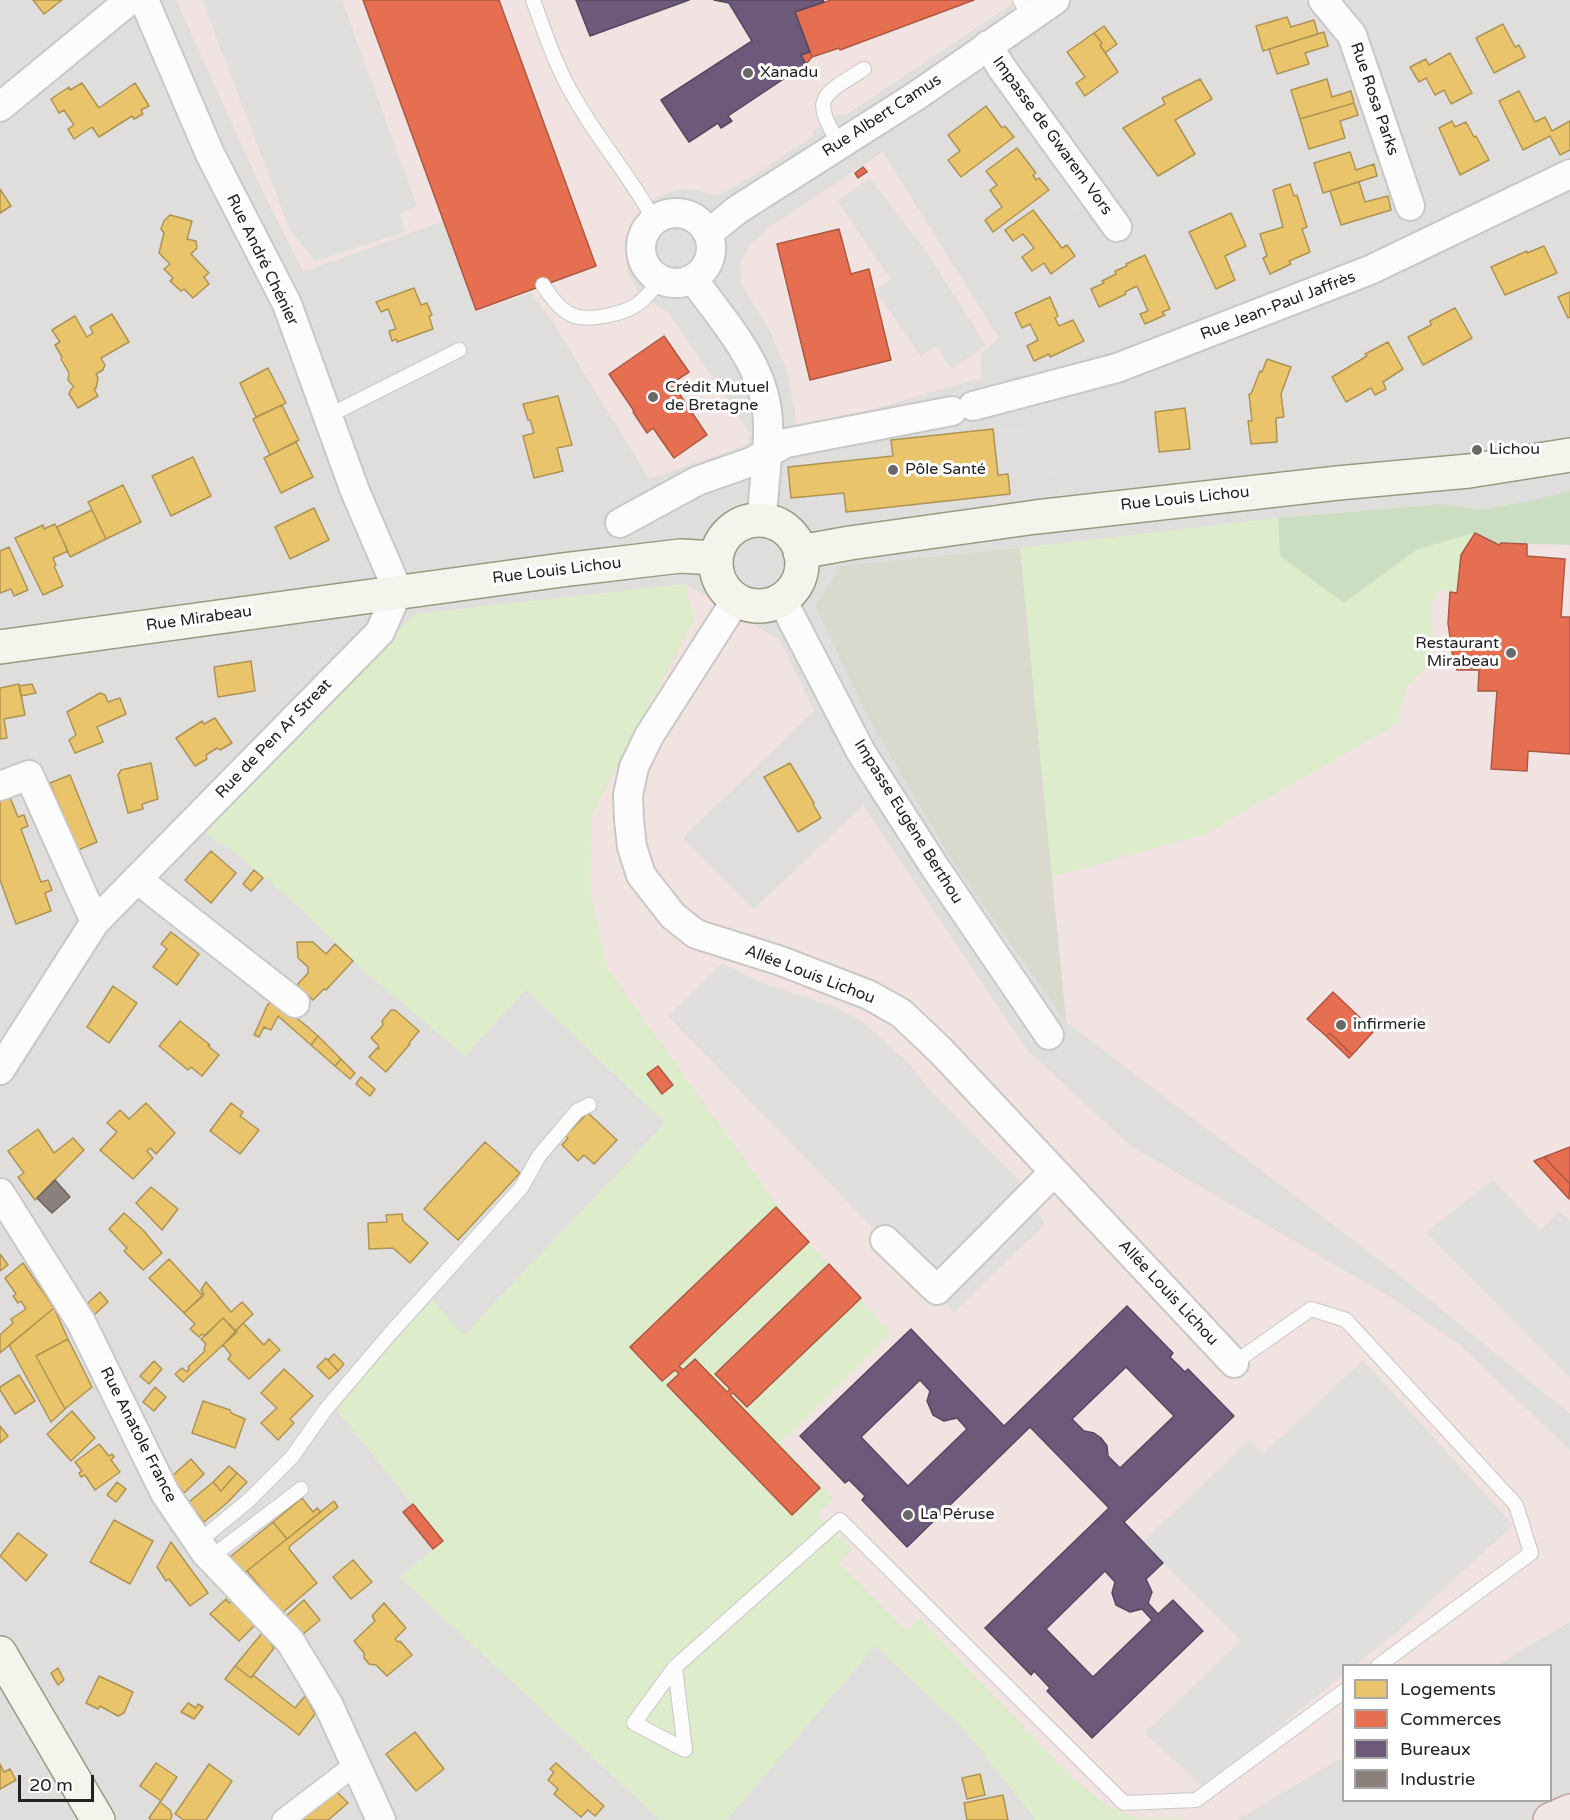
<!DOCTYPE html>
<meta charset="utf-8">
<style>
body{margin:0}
#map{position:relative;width:1570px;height:1820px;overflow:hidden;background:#f0eeeb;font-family:"Varela Round",sans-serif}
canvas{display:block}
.legend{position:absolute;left:1342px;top:1664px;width:210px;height:138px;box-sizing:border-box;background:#fff;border:2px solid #a7a7a7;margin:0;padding:8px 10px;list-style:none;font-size:18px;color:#222}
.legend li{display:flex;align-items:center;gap:12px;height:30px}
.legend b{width:30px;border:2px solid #a7a7a7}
.scale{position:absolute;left:18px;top:1775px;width:76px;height:27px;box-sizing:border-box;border:3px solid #222;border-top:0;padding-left:8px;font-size:18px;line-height:21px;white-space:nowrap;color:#222;-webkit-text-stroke:4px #fff;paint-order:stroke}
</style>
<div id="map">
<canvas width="1570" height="1820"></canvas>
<ul class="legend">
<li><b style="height:16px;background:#e9c46a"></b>Logements</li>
<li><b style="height:16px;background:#e76f51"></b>Commerces</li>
<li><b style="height:16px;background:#6d597a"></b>Bureaux</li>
<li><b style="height:16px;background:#8a817c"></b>Industrie</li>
</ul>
<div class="scale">20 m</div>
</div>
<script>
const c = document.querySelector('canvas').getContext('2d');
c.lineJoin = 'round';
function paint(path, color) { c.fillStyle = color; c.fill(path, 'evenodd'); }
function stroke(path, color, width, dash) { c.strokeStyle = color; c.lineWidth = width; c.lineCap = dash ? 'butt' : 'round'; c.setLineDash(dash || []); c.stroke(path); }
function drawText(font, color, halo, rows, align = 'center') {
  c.font = font + ' "Varela Round",sans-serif'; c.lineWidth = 6; c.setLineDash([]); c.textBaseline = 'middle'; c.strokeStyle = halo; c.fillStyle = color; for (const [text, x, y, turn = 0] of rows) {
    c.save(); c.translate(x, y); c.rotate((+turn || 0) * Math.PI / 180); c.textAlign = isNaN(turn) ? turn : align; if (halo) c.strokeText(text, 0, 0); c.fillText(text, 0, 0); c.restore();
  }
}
paint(new Path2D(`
 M0 0H1570V1820H0ZM1344 1666H1550V1800H1344Z`), '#dfdedc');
paint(new Path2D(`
 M176 0H1018L858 107 845 115 839 114 813 131 814 136 748 179 716 196 697 190 683 189 670 192 656 197 636 215 625 241 627 268 633 283 641 295 668 312 750 433 748 442 744 446 649 479 550 318 530 293 476 312 443 221 303 272 266 199Z
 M883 152 999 338 980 354 982 378 796 431 795 413 788 374 770 331 743 287 740 275 741 262 750 244 771 226Z
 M1570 491V1414L1395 1272 1066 1022 1020 548 1278 518 1442 504 1481 510 1530 501Z
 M685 584 780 640 814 711 683 838 754 909 863 805 1027 1050 1131 1146 1392 1298 1459 1344 1570 1450V1622L1497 1665 1344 1666 1343 1757 1237 1820H1036L962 1727 875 1646 727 1820H660L400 1577 442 1541 335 1408 432 1300 464 1335 665 1123 526 989 465 1056 362 969 296 904 227 846 214 840 415 614Z`), '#f1e3e1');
paint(new Path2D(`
 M1020 548 1052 877 1066 1022 952 860 869 719 815 606 841 566Z`), '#d9d9cd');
paint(new Path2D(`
 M1278 518 1280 556 1344 603 1416 550 1475 533 1461 555 1457 593 1440 589 1432 604 1434 660 1406 688 1397 724 1205 834 1052 877 1020 548Z
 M685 584 694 620 592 814 590 889 607 968 790 1223 891 1333 781 1443 833 1498 817 1515 852 1549 839 1563 905 1630 920 1619 1070 1775 1106 1805 1137 1818H1182L1181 1820H1036L962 1727 875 1646 727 1820H660L400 1577 443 1541 335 1408 432 1300 464 1335 665 1123 526 989 465 1056 362 969 296 904 227 846 214 840 194 822 415 614Z`), '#ddeccb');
paint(new Path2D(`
 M1570 491V545L1501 543 1499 545 1474 533 1416 550 1344 603 1280 556 1278 518 1442 504 1481 510 1530 501Z`), '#cbdec1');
paint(new Path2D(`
 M202 0H342L417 206 400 213 405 232 315 261 290 230Z
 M1388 0H1460L1383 56 1358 21Z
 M870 178 927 253 986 345 951 369 936 346 921 356 875 290 891 279 837 201Z
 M1067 178 1086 205 1071 216 1051 189Z
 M1053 423 1060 476 1021 481 1020 469 1001 471 996 430Z
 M723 963 759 982 837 1008 862 1021 909 1064 930 1091 1032 1194 1044 1225 954 1312 668 1016Z
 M1493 1180 1541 1230 1559 1211 1570 1221V1377L1426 1232Z
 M1363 1360 1513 1525 1400 1629 1356 1665 1344 1666 1343 1675 1204 1788 1145 1733 1241 1640 1143 1542 1249 1440 1263 1454Z`), '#e0dfde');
const homes = new Path2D(`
 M33 0H62L44 14Z
 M1287 17 1291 27 1314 20 1318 34 1263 51 1256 26Z
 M1503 24 1515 47 1519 45 1525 57 1494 73 1476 38Z
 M1104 26 1117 44 1105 53 1100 45 1102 43 1094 33Z
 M1324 32 1328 46 1305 53 1309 64 1277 74 1269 49Z
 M1094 33 1102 43 1100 45 1118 72 1085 96 1076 83 1085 77 1067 52Z
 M1450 53 1472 93 1451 104 1444 90 1435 95 1426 78 1419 82 1410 67 1426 59 1429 65Z
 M1200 79 1212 99 1175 120 1195 154 1158 176 1123 128 1165 104 1162 98Z
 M1327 79 1332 97 1351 91 1354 103 1300 119 1291 90Z
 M82 83 99 108 135 83 149 106 141 110 143 114 134 119 132 116 99 137 92 127 74 139 68 129 74 125 64 110 59 113 51 99 69 87 70 90Z
 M1519 91 1535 122 1545 117 1552 131 1570 121V150L1560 155 1550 136 1523 150 1499 101Z
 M1354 103 1358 115 1340 121 1345 138 1309 149 1300 119Z
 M986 106 1002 128 1005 126 1014 137 961 177 948 160 960 151 948 135Z
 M1452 121 1455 127 1466 122 1474 137 1476 136 1489 160 1460 175 1439 128Z
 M1017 148 1036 173 1033 175 1036 180 1039 178 1049 190 993 232 985 220 1002 207 990 190 997 185 986 171Z
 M1350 152 1356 170 1374 164 1377 176 1323 193 1314 163Z
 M1359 182 1365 202 1388 196 1391 210 1341 225 1330 191Z
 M1290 184 1294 196 1297 195 1307 227 1302 229 1310 252 1289 261 1291 264 1270 274 1263 258 1267 256 1260 234 1283 227 1273 190Z
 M0 189 11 206 0 213Z
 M1033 210 1062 248 1067 245 1075 256 1051 274 1044 263 1032 271 1022 257 1034 248 1023 234 1013 241 1005 230Z
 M1231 213 1246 246 1225 256 1235 280 1216 289 1189 232Z
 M170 215 192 221 187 239 196 241 197 248 191 254 209 273 204 277 209 284 193 298 184 289 181 291 170 281 173 278 164 269 170 264 159 253 164 233 161 229 164 221Z
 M1544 246 1557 273 1505 295 1491 267 1527 251V253Z
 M1145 255 1170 309 1162 312 1165 315 1145 324 1140 314 1148 311 1137 286 1125 292 1126 294 1099 307 1091 289 1104 283 1102 281 1116 274 1115 271 1127 266 1126 264Z
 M414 288 421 305 427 303 432 315 429 316 433 329 397 342 396 339 392 341 389 331 396 329 388 309 381 312 376 302Z
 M1570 292V317L1568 318 1558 297Z
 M1050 297 1058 316 1055 318 1059 326 1073 320 1084 341 1050 357 1049 354 1034 361 1027 346 1038 340 1030 324 1022 328 1015 313Z
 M1455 308 1472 338 1423 365 1408 337 1431 325 1430 321Z
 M112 314 129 342 101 358 105 365 103 370 96 374 98 378 96 388 94 389 98 396 78 408 69 394 71 389 74 387 68 380 69 373 61 359 62 357 55 345 60 342 52 330 75 316 87 337 93 333 90 327Z
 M1388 342 1403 369 1383 382 1386 389 1375 395 1371 388 1346 402 1332 377 1367 356 1365 354Z
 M1267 359 1291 367 1281 394 1284 417 1276 418 1277 442 1251 444 1248 421H1252L1249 394H1251L1260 371 1262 372Z
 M268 368 286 403 256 417 240 383Z
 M558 396 572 445 557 448 563 471 534 478 523 436 534 433 530 420H528L523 404Z
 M282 405 299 440 270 455 253 419Z
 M1185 408 1190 449 1159 452 1155 412Z
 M993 429 998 475 1008 474 1010 494 846 512 844 493 791 498 788 467 893 456 891 440Z
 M296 442 313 477 281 493 264 458Z
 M193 457 211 496 171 516 152 476Z
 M123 485 141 522 106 539 88 502Z
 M314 508 329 540 290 559 275 527Z
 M92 510 106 539 70 557 57 527Z
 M55 524 68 551 53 558 56 565 54 566 63 586 43 595 15 538 43 525 44 529Z
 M9 547 28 590 14 596 11 589 0 593V551Z
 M251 661 255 691 218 697 214 667Z
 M19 684 25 715 4 719 7 738 0 739V688Z
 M32 684 36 693 21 696 19 686Z
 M100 693 105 695 108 702 120 698 126 714 97 727 103 742 75 753 69 740 76 735 67 712Z
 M215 718 232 743 220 750 217 748 206 755 207 759 195 766 176 738 202 721 204 724Z
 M151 763 158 799 142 804 143 809 128 813 118 775 121 770Z
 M790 763 814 803 813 804 821 818 798 832 764 777Z
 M70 775 97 842 78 850 50 783Z
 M7 790 18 817 24 815 28 826 21 829 41 882 48 880 52 890 45 893 51 911 16 924 0 880V793Z
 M211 851 236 873 211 903 185 880Z
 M254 870 263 878 251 891 243 884Z
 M171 932 199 954 177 985 153 967 167 949 161 944Z
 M297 942H313L326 954 335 944 353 961 326 990 324 989 313 1000 297 985 308 973V967L298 958Z
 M113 986 137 1003 109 1043 87 1027Z
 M272 1000 303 1023 318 1036 311 1045 278 1016 271 1030 264 1027 259 1037 254 1035 267 1006Z
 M391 1010H395L419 1031 409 1043 410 1044 386 1072 369 1057 377 1048 379 1049 378 1045 371 1038 383 1025 382 1021Z
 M180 1021 210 1045 208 1046 219 1055 202 1076 191 1067 188 1070 159 1046Z
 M318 1036 341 1059 335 1066 311 1045Z
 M341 1059 355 1073 350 1079 335 1066Z
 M361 1077 375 1089 370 1096 356 1084Z
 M146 1103 175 1133 156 1154 150 1148 147 1151 153 1158 133 1179 100 1150 117 1132 107 1123 120 1110 129 1119Z
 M231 1103 243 1112 240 1116 259 1130 240 1154 210 1131Z
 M588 1113 617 1140 594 1164 584 1155 578 1161 562 1145 568 1138 565 1136Z
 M38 1129 54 1153 73 1138 84 1150 35 1200 18 1177 24 1173 8 1151Z
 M485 1142 520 1173 458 1240 424 1209Z
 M151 1187 178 1209 162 1230 136 1203Z
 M124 1213 144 1231 162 1253 143 1270 124 1251 127 1248 109 1229Z
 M402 1214 403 1221 428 1243 410 1263 393 1248 369 1249 368 1223 387 1222 386 1215Z
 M0 1254 8 1265 0 1271Z
 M169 1259 203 1296 184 1313 149 1278Z
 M23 1263 54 1308 0 1353V1335L13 1323 11 1319 26 1309 21 1301 18 1303 13 1296 16 1294 5 1278Z
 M206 1282 231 1312 242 1302 253 1314 235 1331 223 1318 205 1336 202 1334 199 1337 190 1329 195 1324 184 1313 204 1294 201 1290Z
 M100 1292 108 1302 93 1316 87 1304Z
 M54 1308 68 1339 36 1356 65 1409 51 1422 9 1345Z
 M223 1318 237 1332 183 1382 175 1374 182 1368 187 1372 189 1369 188 1367 205 1351 204 1349 206 1344 201 1339Z
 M243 1323 264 1345 269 1339 280 1350 249 1379 228 1359 231 1355 223 1345Z
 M68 1339 92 1387 65 1409 36 1356Z
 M334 1354 344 1364 338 1371 328 1360Z
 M326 1358 338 1371 329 1379 317 1367Z
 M154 1361 162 1369 149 1384 140 1376Z
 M284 1369 313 1396 290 1419 294 1423 278 1440 261 1423 277 1408 261 1393Z
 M19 1375 35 1401 15 1414 0 1390V1387Z
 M155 1387 166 1397 154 1411 143 1402Z
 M203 1401 230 1410 231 1413 245 1419 235 1448 192 1433Z
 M72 1411 95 1438 71 1461 47 1434Z
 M0 1426 8 1436 0 1443Z
 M99 1444 109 1456 112 1454 114 1457 111 1460 120 1472 95 1490 85 1475 81 1477 79 1473 82 1471 75 1462Z
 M191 1459 204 1474 184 1493 171 1477Z
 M229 1466 237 1473 221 1491 213 1482Z
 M237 1473 247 1482 228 1502 204 1522 189 1502 213 1482 221 1491Z
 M117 1482 126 1489 116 1502 107 1495Z
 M302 1498 313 1512 317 1508 321 1512 287 1539 273 1522Z
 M334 1501 338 1507 290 1546 289 1549 317 1583 282 1613 247 1571Z
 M114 1520 153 1541 130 1584 90 1562Z
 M273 1522 287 1539 243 1574 230 1557Z
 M18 1533 47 1555 26 1581 0 1556Z
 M171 1542 208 1593 190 1606 169 1579 166 1581 157 1567Z
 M353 1560 372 1582 351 1599 333 1577Z
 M226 1599 229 1603 231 1601 255 1625 239 1641 210 1614Z
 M304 1600 320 1620 302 1635 286 1616Z
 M384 1603 406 1628 395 1639 398 1642 400 1641 412 1655 387 1676 376 1665 369 1664 364 1658V1653L354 1641 375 1621 372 1616Z
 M263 1632 274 1648 251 1678 235 1666Z
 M235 1666 251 1678 253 1675 295 1708 305 1696 315 1714 299 1735 225 1679Z
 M58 1668 64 1680 58 1685 51 1673Z
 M99 1676 133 1692 124 1713 118 1716 100 1706 98 1709 86 1703Z
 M188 1703 196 1708 198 1704 203 1707 194 1719 181 1712Z
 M415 1732 444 1769 416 1791 386 1754Z
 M156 1763 177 1777 161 1801 140 1786Z
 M556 1763 604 1806 595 1816 588 1810 581 1817 554 1794 558 1789 548 1780 554 1772 550 1769Z
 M0 1764 4 1772 10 1769 16 1780 0 1789Z
 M209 1764 232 1781 206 1820H184L175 1814Z
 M980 1774 985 1795 967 1799 962 1778Z
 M332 1787 348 1803 328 1820H293Z
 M1003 1795 1008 1820H967L964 1803Z
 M160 1802 170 1810 172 1816 170 1820H152L149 1818Z`);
paint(homes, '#e9c46a');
stroke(homes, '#ad9354', 1.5);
const shops = new Path2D(`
 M363 0H499L596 266 476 310Z
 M831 0H974L840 50 839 48 812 57 795 12Z
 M810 52 812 57 806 64 801 55Z
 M863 167 867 172 858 178 855 173Z
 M839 229 851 274 869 269 891 360 810 380 777 244Z
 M664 336 689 372 672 383 707 435 674 458 653 428 647 433 633 412 634 411 609 374Z
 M1475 533 1499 545 1501 543 1527 544V556L1565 559 1561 617H1570V754L1528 751 1527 771 1491 769 1497 691H1478L1479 670H1457L1453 658 1448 623 1450 592 1457 593 1461 555Z
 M1333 992 1374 1031 1352 1055 1330 1033 1326 1036 1307 1019Z
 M1330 1033 1352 1055 1349 1058 1326 1036Z
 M658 1066 673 1085 662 1094 647 1074Z
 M1570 1147V1184L1544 1157Z
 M1544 1157 1570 1184 1569 1199 1534 1161Z
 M776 1207 809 1242 679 1366 683 1370 695 1359 727 1392 730 1389 715 1374 829 1264 861 1298 747 1407 733 1393 730 1395 820 1488 792 1515 667 1385 679 1374 675 1370 662 1381 630 1347Z
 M413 1504 443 1541 433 1549 403 1512Z`);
paint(shops, '#e76f51');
stroke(shops, '#ac5843', 1.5);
const offices = new Path2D(`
 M576 0H689L590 36Z
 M714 0H823L824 2 795 12 810 52 801 55 806 64 728 116 732 121 721 128 718 123 689 142 661 100 752 41 729 3Z
 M1127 1306 1173 1353 1170 1357 1185 1372 1188 1369 1234 1416 1124 1522 1163 1563 1146 1579 1152 1592 1148 1603 1158 1614 1173 1600 1203 1631 1092 1738 1047 1691 1050 1688 1034 1671 1031 1675 985 1628 1109 1508 1030 1427 907 1547 862 1500 865 1496 849 1480 845 1483 800 1436 911 1329 1004 1426ZM1126 1367 1174 1416 1120 1468 1108 1456 1107 1446 1101 1438 1094 1433 1084 1431 1072 1419ZM920 1380 930 1391 927 1401 933 1415 944 1421 957 1418 967 1429 908 1486 861 1437ZM1105 1571 1115 1582 1112 1593 1116 1605 1130 1612 1142 1609 1152 1620 1093 1677 1046 1629Z`);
paint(offices, '#6d597a');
stroke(offices, '#564860', 1.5);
const industry = new Path2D(`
 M55 1180 70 1197 52 1213 37 1198Z`);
paint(industry, '#8a817c');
stroke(industry, '#6b6461', 1.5);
const service = new Path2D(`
 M533 0C545 33 556 67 574 97 598 140 631 177 654 220
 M1020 0 1031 17
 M840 144C809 97 823 95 864 69
 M543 285C550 296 560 310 572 315 588 322 625 314 639 303 647 297 654 287 661 280
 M328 416 459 350
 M1234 1363 1311 1309 1346 1320 1516 1505 1531 1553 1378 1666
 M198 1542 248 1501 292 1457 326 1409 389 1335 521 1188 539 1156 577 1111 589 1105
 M210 1558 301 1489
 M675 1667 685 1750 634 1723 675 1667 840 1520 1124 1803 1196 1800 1344 1691`);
const pedestrian = new Path2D(`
 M283 1820 355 1765`);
const minor = new Path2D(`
 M1323 0 1352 35 1410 206
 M988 45 1001 67 1117 227
 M0 107 130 0
 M641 248a35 35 0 1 1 70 0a35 35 0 1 1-70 0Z
 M709 233 737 210 916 96 1055 0
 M693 279C724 322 767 367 768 424 769 456 763 488 762 520
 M973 406 1117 368 1370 270 1570 174
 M620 523 697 481 751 462 786 443 952 411
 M736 600 649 736 634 767 628 795 629 820 632 847 641 875 673 916 696 934 781 961 869 995 901 1013 941 1051 1234 1363
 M782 600 861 752 934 866 1049 1035
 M0 786 29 775 95 922
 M137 879 295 1003
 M0 1070 95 922 380 632 398 591 355 491 287 304 210 154 144 0
 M0 1193 81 1322 165 1493 205 1552 290 1641 328 1704 381 1820
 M885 1240 937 1290 1054 1172`);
const secondary = new Path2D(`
 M716 563a43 43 0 1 1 86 0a43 43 0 1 1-86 0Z
 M800 552 850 543 1036 517 1338 483 1469 471 1570 455
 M0 647 562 570 680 556 716 558
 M0 1653 98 1820`);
const trunk = new Path2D(`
 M1550 1820 1570 1811`);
stroke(service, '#c9c8c7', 16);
stroke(pedestrian, '#c9c8c7', 24);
stroke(minor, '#c9c8c7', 32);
stroke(secondary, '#999a82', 36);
stroke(trunk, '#c5a2ac', 36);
stroke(service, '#fdfcfc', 14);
stroke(pedestrian, '#fdfcfc', 21);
stroke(minor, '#fdfcfc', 28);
stroke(secondary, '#f4f4ed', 33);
stroke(trunk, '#f0e6e4', 33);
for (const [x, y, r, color] of [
 [748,73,6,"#6a6968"],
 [653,397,6,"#6a6968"],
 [1477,450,6,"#6a6968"],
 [893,470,6,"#6a6968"],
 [1511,653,6,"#6a6968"],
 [1341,1025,6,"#6a6968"],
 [908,1515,6,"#6a6968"]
]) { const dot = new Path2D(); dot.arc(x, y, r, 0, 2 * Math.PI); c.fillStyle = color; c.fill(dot); stroke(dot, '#fff', 2); }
drawText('16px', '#222', '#fff', [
 ["Xanadu",760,73],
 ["Crédit Mutuel",665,388],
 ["de Bretagne",665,406],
 ["Lichou",1489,450],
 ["Pôle Santé",905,470],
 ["Restaurant",1499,644,"right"],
 ["Mirabeau",1499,662,"right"],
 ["infirmerie",1353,1025],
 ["La Péruse",920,1515]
], 'left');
drawText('16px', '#222', '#fff', [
 ["Rue Rosa Parks",1374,99,71],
 ["Rue Albert Camus",882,116,-33],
 ["Impasse de Gwarem Vors",1052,136,54],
 ["Rue André Chénier",262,260,64],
 ["Rue Jean-Paul Jaffrès",1278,306,-21],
 ["Rue Louis Lichou",1185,499,-6],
 ["Rue Louis Lichou",557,571,-7],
 ["Rue Mirabeau",199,619,-8],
 ["Rue de Pen Ar Streat",274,739,-46],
 ["Impasse Eugène Berthou",908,822,58],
 ["Allée Louis Lichou",810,975,21],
 ["Allée Louis Lichou",1168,1293,47],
 ["Rue Anatole France",138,1435,63]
]);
</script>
